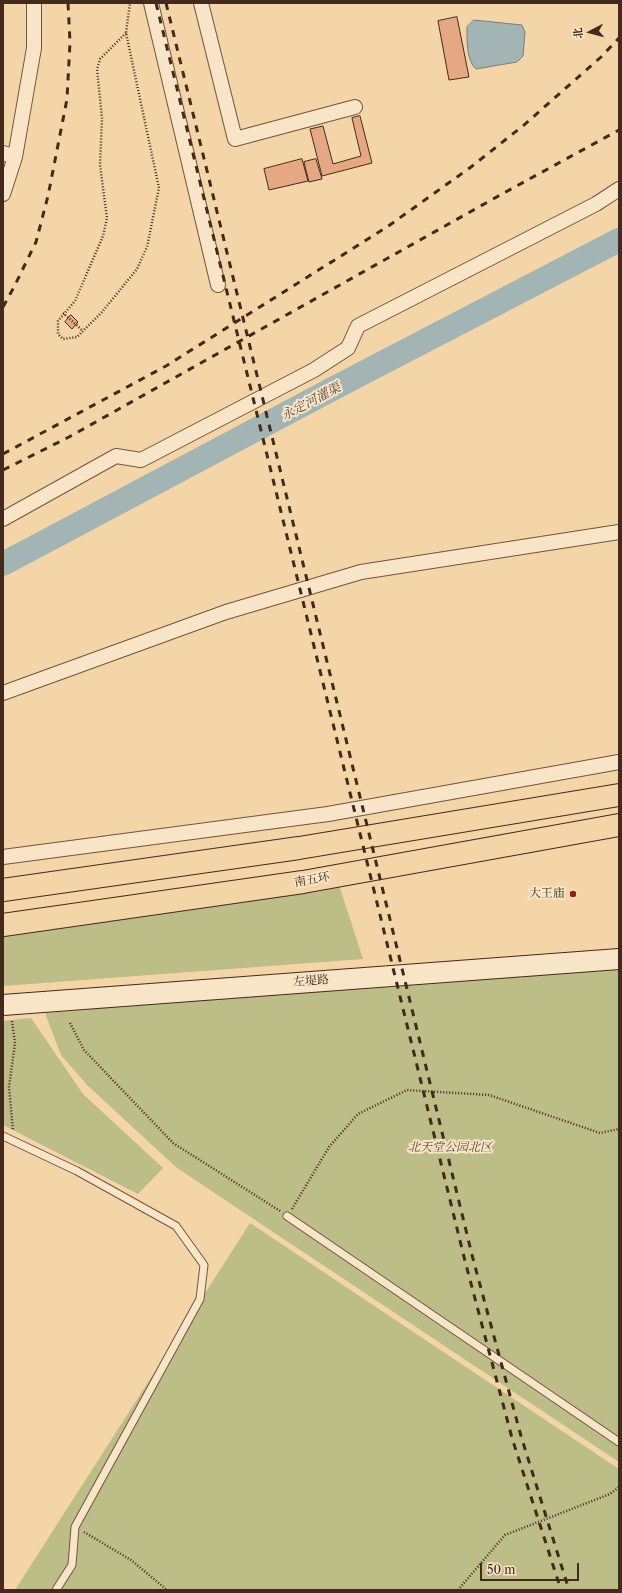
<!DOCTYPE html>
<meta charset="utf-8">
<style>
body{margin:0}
#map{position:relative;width:622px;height:1593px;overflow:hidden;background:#f4d5a7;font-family:"Libre Caslon Text","Noto Serif SC",serif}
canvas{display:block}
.frame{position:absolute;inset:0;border:4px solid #442a1d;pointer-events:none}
.north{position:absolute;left:570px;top:12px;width:40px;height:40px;-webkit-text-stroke:3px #f8e4c6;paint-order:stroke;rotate:264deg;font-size:11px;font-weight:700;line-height:16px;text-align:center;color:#442a1d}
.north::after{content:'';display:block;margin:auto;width:14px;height:18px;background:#442a1d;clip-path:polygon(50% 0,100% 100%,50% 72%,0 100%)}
.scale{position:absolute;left:480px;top:1563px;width:99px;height:18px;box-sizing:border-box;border:2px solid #442a1d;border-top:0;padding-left:5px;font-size:12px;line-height:14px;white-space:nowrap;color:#442a1d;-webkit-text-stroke:3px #f8e4c6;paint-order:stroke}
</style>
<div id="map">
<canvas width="622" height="1593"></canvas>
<div class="frame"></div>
<div class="north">北</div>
<div class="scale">50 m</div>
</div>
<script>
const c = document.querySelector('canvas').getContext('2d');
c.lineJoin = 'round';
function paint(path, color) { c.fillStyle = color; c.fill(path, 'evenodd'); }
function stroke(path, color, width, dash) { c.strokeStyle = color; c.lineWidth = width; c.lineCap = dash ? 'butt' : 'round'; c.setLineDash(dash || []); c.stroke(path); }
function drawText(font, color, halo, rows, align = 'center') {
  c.font = font + ' "Libre Caslon Text","Noto Serif SC",serif'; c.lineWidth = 4; c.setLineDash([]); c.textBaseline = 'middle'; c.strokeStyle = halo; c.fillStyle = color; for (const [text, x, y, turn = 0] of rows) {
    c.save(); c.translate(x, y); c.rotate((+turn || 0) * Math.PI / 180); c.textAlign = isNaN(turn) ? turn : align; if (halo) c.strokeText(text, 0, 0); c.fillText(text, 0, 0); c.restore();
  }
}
paint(new Path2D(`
 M339 885 363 959 3 986V936Z
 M619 968V1462L177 1168 87 1085 61 1055 45 1013 437 980Z
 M31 1018 83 1094 163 1168 138 1194 3 1125V1021Z
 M250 1223 619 1469V1590H15Z`), '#bcbd87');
const water = new Path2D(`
 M474 20 522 25 525 32 523 56 517 62 476 69C466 60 467 40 467 27Z`);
paint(water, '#a2b5b4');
stroke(water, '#7c7d78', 1);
stroke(new Path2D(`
 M3 564 338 386 619 240`), '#a2b5b4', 24);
const building = new Path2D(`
 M457 17 469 77 449 80 438 21Z
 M360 116 372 163 322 176 310 129 323 126 333 164 361 156 352 118Z
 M302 159 308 181 269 190 264 169Z
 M316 159 322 179 309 182 304 162Z
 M71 315 78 322 72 329 65 322Z`);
paint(building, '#e6a882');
stroke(building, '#442a1d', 1);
const service = new Path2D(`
 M3 1136 77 1171 176 1226 204 1265 200 1299 75 1527 72 1565 56 1590
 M287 1216 619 1442`);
const minor = new Path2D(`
 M151 3 218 285
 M201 3 235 139 355 107
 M3 153 15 157
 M3 194 15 157 34 48V3
 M3 519 116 456 141 460 314 370 348 348 358 326 596 204 619 189
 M3 693 226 612 361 572 619 532
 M3 857 328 814 619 762`);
const secondary = new Path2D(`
 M3 1005 619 959`);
const motorway = new Path2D(`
 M3 890 299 848 619 795
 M3 925 303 882 619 825`);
stroke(service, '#705540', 9);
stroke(minor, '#705540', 16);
stroke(secondary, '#442a1d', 22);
stroke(motorway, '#442a1d', 24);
stroke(new Path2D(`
 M126 33 100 59 97 69 102 118 100 165 107 218 103 236 75 301 58 321V334L63 339 77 337 102 312 137 269 147 247 159 188 126 33 130 3
 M63 313 83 331
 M12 1021 15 1043 9 1087 13 1131
 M70 1023 84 1050 173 1143 280 1211
 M292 1209 329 1147 358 1114 407 1090 489 1095 600 1133 619 1129
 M84 1532 131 1560 167 1590
 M458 1590 505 1535 610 1494 619 1487`), '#442a1d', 2.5, [1, 2]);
stroke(service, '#f8e4c6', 7);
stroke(minor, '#f8e4c6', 14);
stroke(secondary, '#f8e4c6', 20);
stroke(motorway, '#f4d5a7', 22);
stroke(new Path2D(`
 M156 3 465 1261 512 1438 561 1590
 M166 3 473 1259 521 1436 569 1590
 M3 307 14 287 36 242 48 196 67 99 70 42 68 3
 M3 454 166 366 387 227 471 167 524 125 601 57 619 38
 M3 470 69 437 502 194 619 130`), '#442a1d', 3, [7, 7]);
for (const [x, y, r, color] of [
 [573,894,4,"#8f2418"]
]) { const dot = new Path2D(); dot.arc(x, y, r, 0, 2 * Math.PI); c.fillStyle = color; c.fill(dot); stroke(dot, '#f8e4c6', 1.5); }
drawText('12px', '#442a1d', '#f8e4c6', [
 ["南五环",312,880,-10],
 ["左堤路",311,981,-4]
]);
drawText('12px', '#442a1d', '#f8e4c6', [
 ["大王庙",565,894]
], 'right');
drawText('italic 12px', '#5c4732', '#f8e4c6', [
 ["北天堂公园北区",450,1148]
]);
drawText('italic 13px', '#5c4d43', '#f8e4c6', [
 ["永定河灌渠",311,402,-28]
]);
</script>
